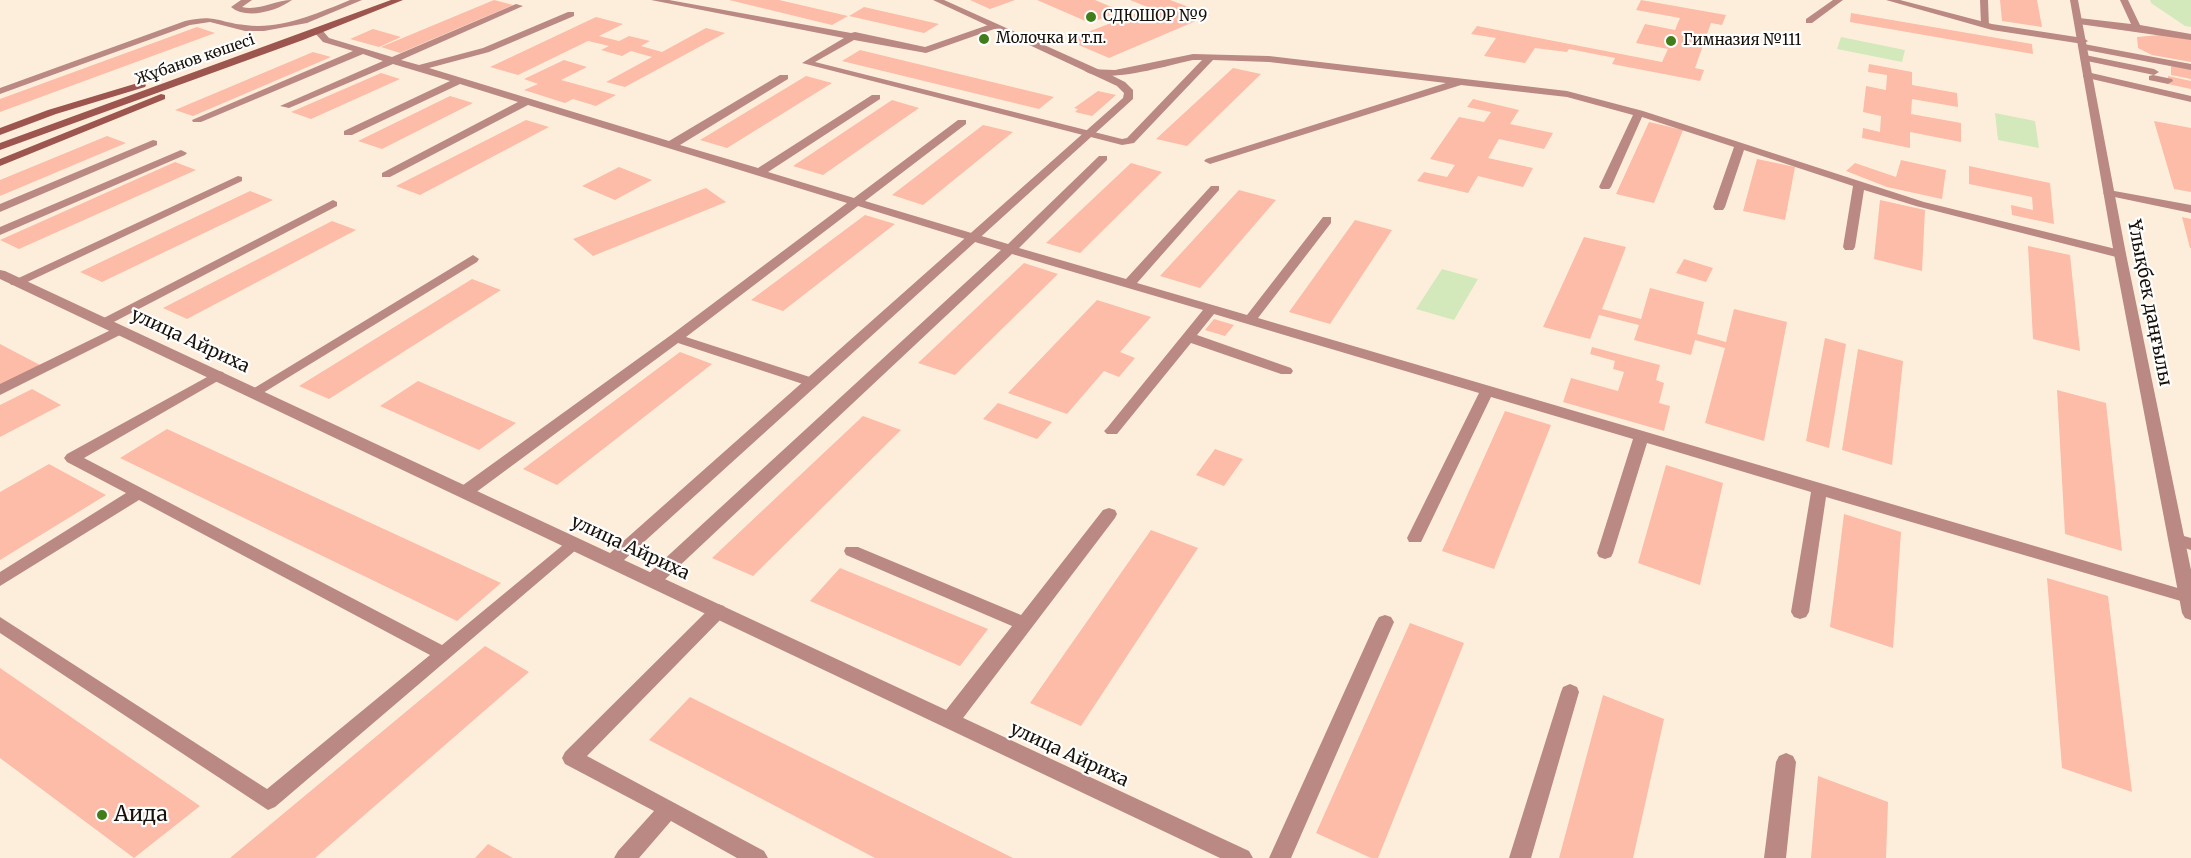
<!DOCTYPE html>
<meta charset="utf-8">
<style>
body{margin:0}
canvas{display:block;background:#fdeedc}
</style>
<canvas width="2191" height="858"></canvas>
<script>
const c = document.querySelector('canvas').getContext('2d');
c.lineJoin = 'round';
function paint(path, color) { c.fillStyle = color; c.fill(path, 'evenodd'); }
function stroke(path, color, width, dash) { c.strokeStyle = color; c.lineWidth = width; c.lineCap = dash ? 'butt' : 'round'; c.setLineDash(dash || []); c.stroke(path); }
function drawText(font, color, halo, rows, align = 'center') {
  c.font = font + ' Merriweather,serif'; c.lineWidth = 4.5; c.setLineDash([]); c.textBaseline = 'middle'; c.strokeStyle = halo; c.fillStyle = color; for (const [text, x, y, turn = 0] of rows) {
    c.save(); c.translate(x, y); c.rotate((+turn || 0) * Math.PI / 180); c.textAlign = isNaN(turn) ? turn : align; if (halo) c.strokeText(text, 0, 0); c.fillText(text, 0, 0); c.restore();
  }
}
paint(new Path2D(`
 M2150 0H2191V27L2185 26 2151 3Z
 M1841 37 1905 50 1902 62 1837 49Z
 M1995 113 2035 121 2039 148 1998 140Z
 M1442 269 1478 279 1454 320 1416 309Z`), '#d4e9bb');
paint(new Path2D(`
 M494 0 513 5 400 53 381 47Z
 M729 0H779L848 16 832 25Z
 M970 0H1015L990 9Z
 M1037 0H1095L1121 11 1090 23Z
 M1130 0H1170L1210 15 1109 58 1067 40 1150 8Z
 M1641 0 1726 15 1722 25 1711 23 1695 68 1704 70 1700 81 1612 64 1615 58 1569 49 1567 52 1535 48 1525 63 1484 56 1496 38 1471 34 1477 26 1662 62 1668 49 1636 43 1645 24 1675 30 1680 18 1636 10Z
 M2000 0H2037L2042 27 2002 21Z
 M864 7 939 24 924 33 849 16Z
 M1851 13 2032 44 2033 54 1850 22Z
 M596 17 623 24 599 36 619 41 629 36 650 41 641 46 662 52 706 28 725 33 625 87 606 82 652 57 631 51 622 56 601 50 609 46 588 41 518 75 490 67Z
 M197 27 215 33 0 112V99Z
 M373 29 401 37 379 47 350 39Z
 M2171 34 2191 37V62L2152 55 2138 48 2137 37Z
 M860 50 1054 97 1039 109 842 61Z
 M313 52 331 57 193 116 175 110Z
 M564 60 587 67 561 80 616 95 596 106 573 99 565 103 524 90 538 84 524 79Z
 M1869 64 1912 72V85L1957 93 1958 107 1912 99 1911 114 1961 123V142L1910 132V148L1862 138 1863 128 1880 132 1881 116 1863 112 1866 86 1886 90 1887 75 1868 72Z
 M2171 65 2191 69V79L2171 75Z
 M1233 68 1261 74 1187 146 1156 139Z
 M381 73 400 79 311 119 291 112Z
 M806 76 832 83 727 148 700 140Z
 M2168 76 2191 81V89L2168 84Z
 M1098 91 1116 95 1092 116 1075 112 1078 109 1074 108Z
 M450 96 473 103 382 149 358 141Z
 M1473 99 1519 110 1510 124 1553 133 1544 149 1499 139 1488 158 1533 168 1523 187 1478 176 1468 193 1417 181 1424 172 1447 177 1455 165 1430 159 1459 117 1484 122 1491 112 1467 107Z
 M892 100 919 108 823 175 793 166Z
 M526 120 549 127 420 195 396 186Z
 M2154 121 2191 128V192L2174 189Z
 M1649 122 1683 130 1654 203 1616 194Z
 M983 125 1013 132 923 205 892 195Z
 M107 136 126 143 0 196V180Z
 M1757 159 1795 167 1785 220 1743 211Z
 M1901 160 1946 170 1942 199 1887 187 1846 171 1855 163 1896 177Z
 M175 162 196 170 19 249 0 240Z
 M1131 163 1162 172 1080 253 1046 243Z
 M1969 166 2050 183 2054 224 2012 215 2011 205 2033 210 2032 197 1969 184Z
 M619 167 652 180 615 200 582 186Z
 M706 188 726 202 593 256 573 239Z
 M1239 190 1276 200 1200 288 1160 276Z
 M250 191 273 200 102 282 80 272Z
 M1880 200 1925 210 1922 271 1874 259Z
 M865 215 895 224 783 311 751 300Z
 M2182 217 2191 219V248H2190Z
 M1355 220 1392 230 1330 324 1289 312Z
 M332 221 356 230 187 319 163 308Z
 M1584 237 1626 247 1602 309 1641 319 1650 288 1704 302 1697 334 1726 342 1734 309 1787 322 1764 441 1705 423 1725 348 1695 340 1691 355 1634 340 1639 325 1599 315 1590 339 1543 327Z
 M2028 246 2070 255 2080 351 2033 339Z
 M1684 259 1713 268 1706 282 1676 273Z
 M1024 263 1058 274 955 375 918 363Z
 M472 279 501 290 329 399 299 386Z
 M1097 300 1151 317 1120 352 1135 358 1119 377 1104 371 1067 414 1008 393Z
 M1214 319 1234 325 1225 336 1205 330Z
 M1825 338 1846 344 1829 448 1806 441Z
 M0 344 40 365 0 386Z
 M1592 347 1660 365 1656 380 1664 383 1659 403 1670 406 1664 431 1563 402 1571 378 1618 391 1624 372 1613 369 1615 361 1590 354Z
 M1858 349 1903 361 1892 465 1842 450Z
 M680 352 712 364 557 485 523 469Z
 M418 381 516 423 479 450 380 406Z
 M32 389 61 405 0 437V405Z
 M2057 390 2106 403 2122 551 2065 534Z
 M998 403 1052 422 1037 439 983 419Z
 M1505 411 1551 425 1494 569 1442 551Z
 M863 416 901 430 753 576 712 558Z
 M167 429 501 583 457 621 120 458Z
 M1215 449 1243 459 1224 486 1196 475Z
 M49 464 106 495 0 560V492Z
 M1666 465 1723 483 1700 585 1638 563Z
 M1844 514 1901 532 1893 648 1830 627Z
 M1151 530 1198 548 1081 726 1030 703Z
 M840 568 988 629 960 666 810 601Z
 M2047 578 2108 596 2132 792 2062 768Z
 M1410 623 1464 643 1378 858H1371L1316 833Z
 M485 646 529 672 315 858H230Z
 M0 668 200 806 134 858 0 758Z
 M1603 695 1664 719 1633 858H1559Z
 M690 697 1013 858H875L649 740Z
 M1818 776 1888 802 1886 858H1811Z
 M488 844 513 858H475Z`), '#fcbca7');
paint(new Path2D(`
 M241 0H252L242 7C259 11 275 0 292 0 277 11 246 20 231 7Z
 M350 0H362L307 23 264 31H245L210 22 190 25 0 94V88L185 21C215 14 217 22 245 25 281 30 318 13 350 0Z
 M651 0H669L851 33 855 32 925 47 991 24H997V28L926 53 854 40 815 62 1122 139 1127 138 1202 60H1193C1169 65 1105 85 1085 71L1087 69 1115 70 1193 54 1269 56 1567 91 1643 111 1924 202 2124 251 2126 254 2120 258 1916 206 1864 190 1855 247 1853 250H1845L1843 247 1853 186 1744 150 1725 207 1723 210H1715L1713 207 1734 147 1642 117 1611 187 1609 189H1601L1599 187 1633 115 1567 97 1461 85 1210 164 1204 161 1206 159 1446 83 1269 62 1213 60 1134 143 1122 145 802 63 844 38Z
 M1833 0H1843L1812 23H1806V19Z
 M1980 0H1988L1989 27 1981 25Z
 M2120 0H2128L2140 25 2191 34V40L2079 24 2074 21 2079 18 2131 24Z
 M516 4 523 6 401 60 419 65 483 48 568 12H574V16L489 52 429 68 669 141 780 75H788V79L680 145 758 168 872 95H880V99L768 172 854 198 958 120H966V124L865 201 1008 244 1099 156H1107V160L1019 248 1126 279 1211 186H1219V190L1137 283 1247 315 1323 217H1331V223L1258 318 2188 591 2191 592V604L1826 497 1809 612 1806 617 1800 619 1794 617 1791 612 1811 492 1647 443 1613 553 1611 557 1605 559 1599 557 1597 553 1633 439 1491 397 1423 538 1421 542H1409L1407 538 1479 393 1214 314 1197 335 1291 368 1293 371 1291 374H1281L1191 343 1117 434H1107L1104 431 1107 428 1203 310 1012 254 659 585 653 586 647 585 644 580 647 575 1001 250 858 206 686 337 816 379 818 382 816 385H806L678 343 471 496H459L457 492 459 488 671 335 847 203 528 105 390 177H382V173L518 102 460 84 352 135H344V131L450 81 393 64 289 108 280 106 383 61 363 54 201 122H193L192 120 353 51 323 42 314 32 316 30H322L329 38 392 57Z
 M2084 44 2191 64V70L2081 49 2079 47Z
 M2085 55 2154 69 2159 72 2154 75 2082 60 2080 58Z
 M2087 72 2191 96V102L2083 77V73Z
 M2153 75 2172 79 2173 81 2168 84 2149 80V76Z
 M153 140 157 141V145L0 212V204Z
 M181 150 187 153 185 155 0 235V227Z
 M238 176 242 177V181L21 285H11L10 282Z
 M2109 190 2191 205V213L2105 195 2103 193Z
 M333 200 337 202V206L108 325H98L96 322Z
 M473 255 479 259 477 262 258 396H248L246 393Z
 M119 326 124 327 126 330 124 333 0 395V384Z
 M218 371 223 372 225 375 223 378 84 458 442 645 569 540H581L583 544 275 807 268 810 0 633V617L267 789 430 655 139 500 0 586V572L126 493 67 462 64 458 67 454Z
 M1109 508 1115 510 1117 514 1115 518 957 726 950 728 943 726 940 720 943 714 1012 626 846 555 844 551 846 547H858L1021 615 1103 510Z
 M2177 534 2191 538V550L2171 544 2169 540 2171 536Z
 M718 604 724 606 727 611 724 616 587 756 764 851 768 858H737L671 821 639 858H614L618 851 654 811 565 764 562 758 565 752 712 606Z
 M1385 615 1391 617 1394 622 1291 858H1269L1376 622 1379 617Z
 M1570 684 1577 687 1579 692 1531 858H1509L1561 692 1563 687Z
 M1786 753 1793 756 1796 762 1786 858H1764L1776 762 1779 756Z`), '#bb8983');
paint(new Path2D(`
 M933 0H944L1111 75 1125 82 1133 90V99L624 560 1249 851 1253 858H1220L0 279V270L5 271 610 553 1123 98 1124 93 1117 86Z
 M1886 0H1900L1992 24 2083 38 2088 41 2083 44 1992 30Z`), '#bb8983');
paint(new Path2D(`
 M2070 0H2078L2126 254 2191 570V620L2185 618 2182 613 2114 254Z`), '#bb8983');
paint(new Path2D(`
 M391 0H403L303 40 0 150V143Z
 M141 82 146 85 145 87 56 114 0 135V128L48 110Z
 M161 94 165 95V99L0 166V159Z`), '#9d564f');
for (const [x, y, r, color] of [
 [1091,17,6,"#417d1a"],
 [984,39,6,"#417d1a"],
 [1671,41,6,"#417d1a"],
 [102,815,6,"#417d1a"]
]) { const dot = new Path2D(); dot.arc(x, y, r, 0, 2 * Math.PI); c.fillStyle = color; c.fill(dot); stroke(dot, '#fefefe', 2); }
drawText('15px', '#161008', '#fefefe', [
 ["СДЮШОР №9",1103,17],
 ["Молочка и т.п.",996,39],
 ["Гимназия №111",1683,41]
], 'left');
drawText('15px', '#161008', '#fefefe', [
 ["Жұбанов көшесі",195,60,-19]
]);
drawText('18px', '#161008', '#fefefe', [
 ["Ұлықбек даңғылы",2149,303,79],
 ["улица Айриха",190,341,25],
 ["улица Айриха",630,548,25],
 ["улица Айриха",1069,755,25]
]);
drawText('21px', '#161008', '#fefefe', [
 ["Аида",114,815]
], 'left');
</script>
